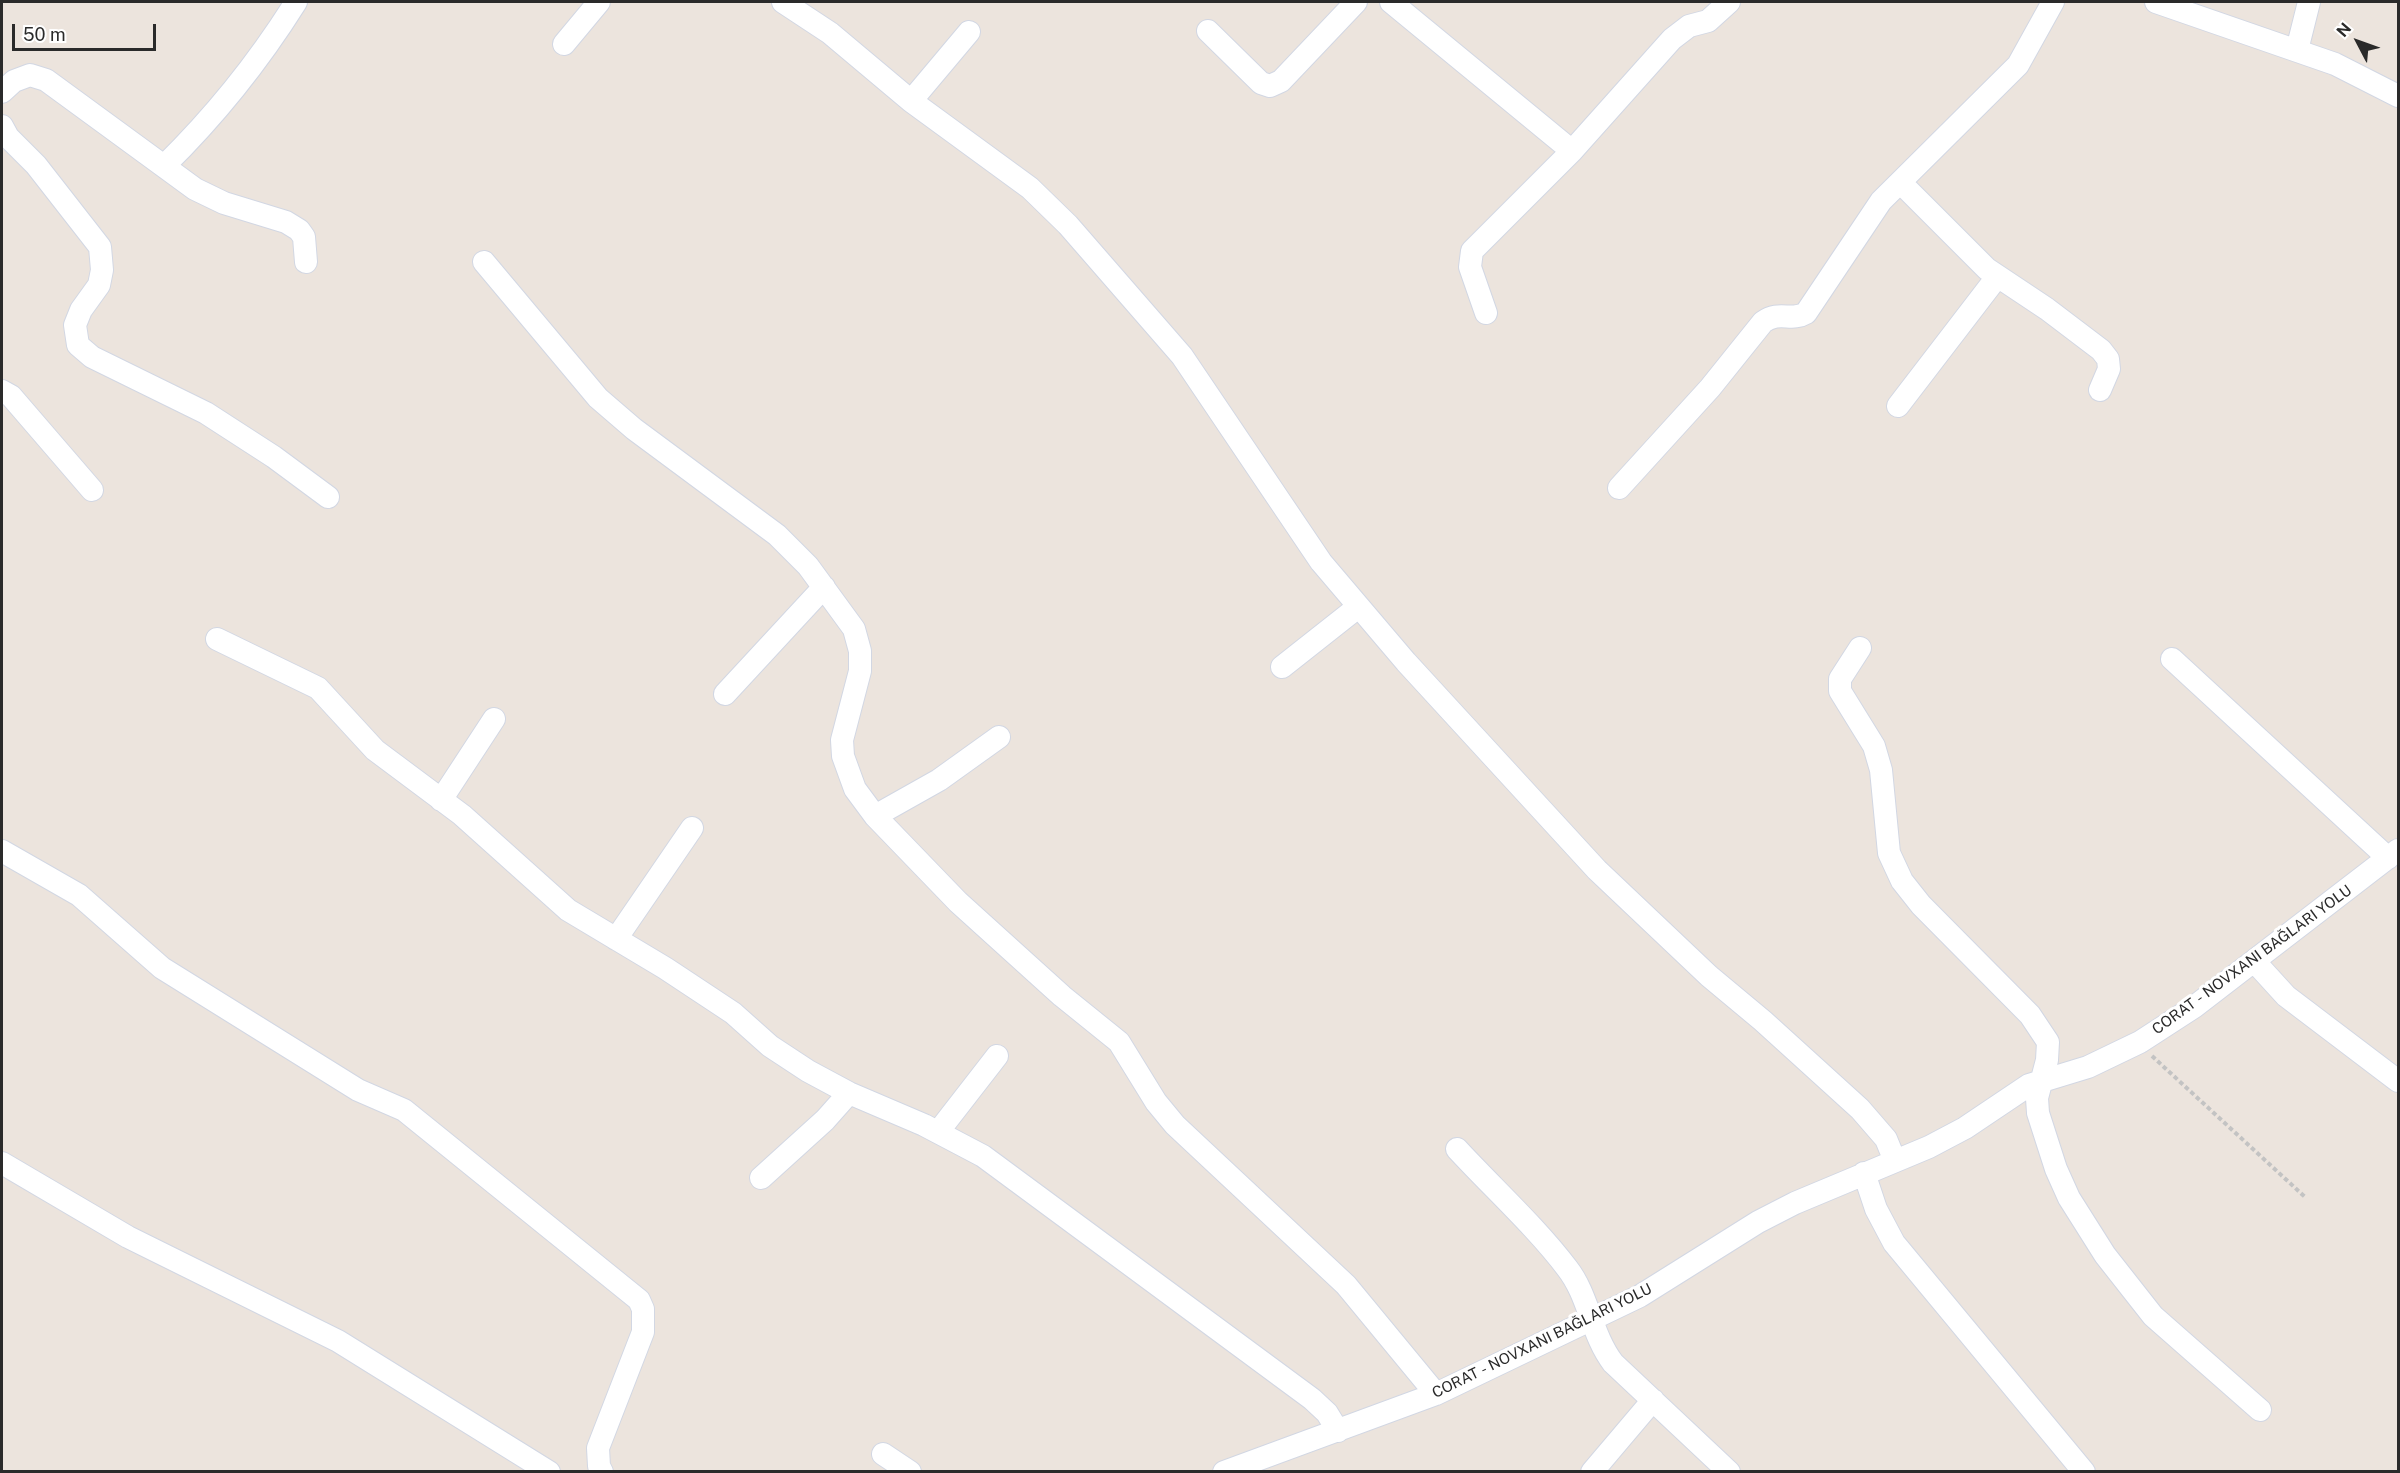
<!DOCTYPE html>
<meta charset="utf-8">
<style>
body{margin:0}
#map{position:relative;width:2400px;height:1473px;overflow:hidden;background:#ece4dd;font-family:"Public Sans",sans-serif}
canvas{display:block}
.frame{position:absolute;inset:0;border:3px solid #2a2a2a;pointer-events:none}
.north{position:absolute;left:2328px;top:12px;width:60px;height:60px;-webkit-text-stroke:4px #fff;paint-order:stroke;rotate:311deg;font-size:16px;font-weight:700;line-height:24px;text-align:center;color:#2a2a2a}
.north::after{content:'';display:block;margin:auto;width:21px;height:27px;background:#2a2a2a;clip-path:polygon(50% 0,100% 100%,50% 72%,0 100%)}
.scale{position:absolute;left:12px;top:24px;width:144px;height:27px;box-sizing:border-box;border:3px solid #2a2a2a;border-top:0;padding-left:8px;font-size:18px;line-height:21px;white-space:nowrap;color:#2a2a2a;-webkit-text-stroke:4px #fff;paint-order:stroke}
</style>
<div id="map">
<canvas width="2400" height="1473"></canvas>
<div class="frame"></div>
<div class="north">N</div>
<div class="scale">50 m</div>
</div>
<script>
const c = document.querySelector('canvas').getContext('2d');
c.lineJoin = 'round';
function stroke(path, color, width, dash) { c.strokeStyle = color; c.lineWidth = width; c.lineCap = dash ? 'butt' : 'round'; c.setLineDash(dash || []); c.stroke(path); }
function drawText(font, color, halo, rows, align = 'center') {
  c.font = font + ' "Public Sans",sans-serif'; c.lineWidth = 6; c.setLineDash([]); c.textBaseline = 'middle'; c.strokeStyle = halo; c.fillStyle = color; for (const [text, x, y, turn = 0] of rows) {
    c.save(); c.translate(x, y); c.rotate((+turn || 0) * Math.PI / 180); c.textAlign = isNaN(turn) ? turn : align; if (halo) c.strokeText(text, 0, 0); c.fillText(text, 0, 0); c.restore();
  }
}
const minor = new Path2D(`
 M783 2 830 33 911 101 1030 188 1068 225 1182 356 1321 562 1406 662 1597 870 1709 976 1763 1021 1860 1109 1886 1139 1895 1161
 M1391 2 1572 151
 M2156 2 2335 64 2398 96
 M1208 31 1261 83 1270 86 1281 81 1356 2
 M564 44 599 2
 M2297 50 2309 2
 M2 92 14 81 30 75 46 80 195 189 224 203 286 222 299 230 304 237 306 262
 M911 101 969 32
 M2 126 8 137 36 165 100 247 102 270 99 285 81 310 75 325 78 345 92 357 206 413 274 457 328 497
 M164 166C214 117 259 61 296 2
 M1901 183 1987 269 2047 309 2101 350 2108 359 2109 369 2100 390
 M484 262 598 398 634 429 777 535 808 566 854 629 860 651V671L842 740 843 756 855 789 875 816 958 902 1062 996 1119 1042 1156 1102 1175 1125 1346 1285 1436 1394
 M1486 313 1470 267 1472 251 1572 151 1672 39 1689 26 1708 21 1729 2
 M2 391 11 396 92 490
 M1898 406 1997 277
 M1619 488 1710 388 1763 322C1780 310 1791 322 1806 313L1881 201 2018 65 2053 2
 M217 639 318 688 375 750 462 815 568 910 665 968 733 1013 770 1046 808 1071 849 1093 924 1125 983 1156 1312 1399 1327 1413 1338 1431
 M1860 648 1840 679V691L1874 746 1881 770 1889 853 1902 881 1921 905 2030 1015 2048 1042 2047 1060 2037 1098 2038 1113 2056 1169 2069 1198 2105 1255 2153 1316 2260 1410
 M2172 659 2388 858
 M1282 667 1358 607
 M725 694 824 587
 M441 800 494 719
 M875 816 939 780 999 737
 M2 851 79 895 162 968 358 1090 404 1110 639 1300 643 1309V1332L598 1448 599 1466 602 1472
 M616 939 692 828
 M2255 962 2286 996 2398 1081
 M938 1132 997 1056
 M1457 1149C1492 1187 1536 1227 1567 1268 1589 1296 1591 1334 1613 1363L1729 1472
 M2 1163 128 1237 338 1341 549 1472
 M1864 1173 1876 1209 1894 1243 2084 1472
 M761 1178 825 1120 849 1093
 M883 1454 910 1472
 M1224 1472 1436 1394 1640 1296 1758 1222 1795 1203 1929 1147 1965 1128 2029 1085 2088 1067 2140 1042 2194 1007 2398 850
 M1592 1472 1653 1400`);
stroke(minor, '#d2d7e3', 24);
stroke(new Path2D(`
 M2152 1056 2305 1197`), '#c3c3c3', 4, [4.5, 3]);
stroke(minor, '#fff', 22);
drawText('15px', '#2a2a2a', '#fff', [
 ["CORAT - NOVXANI BAĞLARI YOLU",2252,960,-36],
 ["CORAT - NOVXANI BAĞLARI YOLU",1542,1341,-26]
]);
</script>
